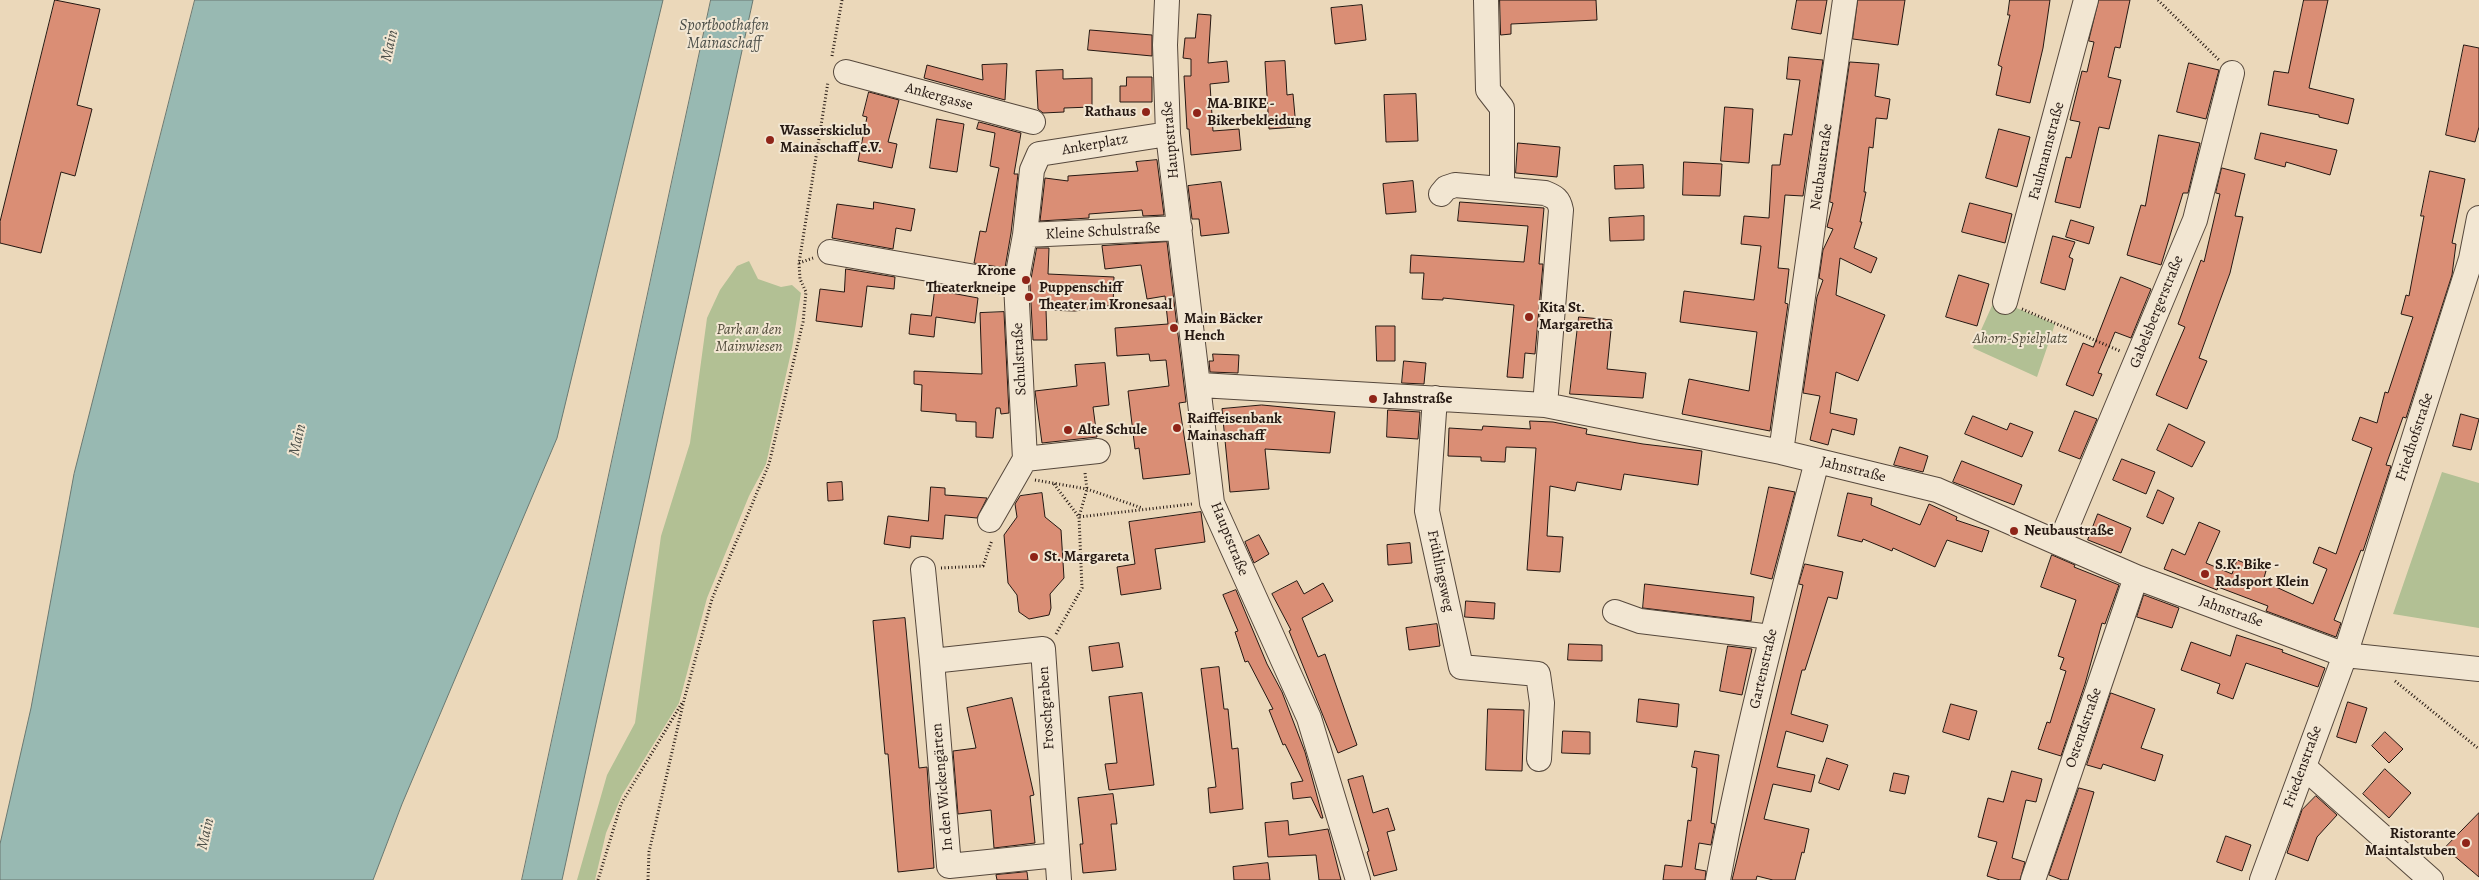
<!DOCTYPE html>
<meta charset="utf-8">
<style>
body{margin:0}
canvas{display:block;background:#ebd8ba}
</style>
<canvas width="2479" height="880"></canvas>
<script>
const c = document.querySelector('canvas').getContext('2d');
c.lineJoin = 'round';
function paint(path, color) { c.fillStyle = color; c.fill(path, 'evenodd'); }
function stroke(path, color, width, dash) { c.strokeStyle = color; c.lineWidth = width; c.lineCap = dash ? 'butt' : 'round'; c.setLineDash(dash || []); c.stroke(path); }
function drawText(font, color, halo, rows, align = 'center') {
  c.font = font + ' Alegreya,serif'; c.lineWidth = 4; c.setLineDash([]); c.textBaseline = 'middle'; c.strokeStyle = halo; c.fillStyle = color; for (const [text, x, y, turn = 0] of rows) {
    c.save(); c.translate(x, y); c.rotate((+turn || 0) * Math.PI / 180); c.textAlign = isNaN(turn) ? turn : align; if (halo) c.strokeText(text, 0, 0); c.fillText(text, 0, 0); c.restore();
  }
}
paint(new Path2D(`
 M749 261 758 279 781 287 792 285 801 293 792 348 766 464 749 496 707 598 679 703 622 795 606 833 595 880H577L607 775 635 723 661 536 690 443 707 318 720 290 737 266Z
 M1995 299 2055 324 2037 377 1973 348Z
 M2442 472 2479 483V628L2393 614Z`), '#b2c094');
const water = new Path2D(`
 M195 0H663L557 438 402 804 373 880H0V844L31 708 74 474Z
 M711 0H753L562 880H522Z`);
paint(water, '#98b9b2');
stroke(water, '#6a7972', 1);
const building = new Path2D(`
 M55 0 100 9 77 105 92 109 75 176 61 172 41 253 0 243V222Z
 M1500 0H1596L1597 20 1511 24V34L1501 35Z
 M1797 0H1827L1821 34 1792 29Z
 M1858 0H1905L1898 45 1853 39Z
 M2010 0H2050L2043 48 2030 103 1996 95 2002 67 1998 65 2010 15H2008Z
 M2099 0H2130L2120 48 2115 47 2108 77 2121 80 2109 129 2099 127 2080 208 2055 202 2066 157 2071 158 2080 122 2070 120 2082 71 2087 72 2094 42 2089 41Z
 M2304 0H2328L2309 88 2354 99 2348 124 2319 117V115L2268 105 2274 71 2288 73Z
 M1362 5 1366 40 1335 44 1331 8Z
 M1198 14 1211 15 1208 63 1227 61 1229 82 1210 84 1213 131 1239 129 1241 150 1191 155 1189 129H1187L1184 76H1191V59L1183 58 1185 38H1195Z
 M1090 30 1152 35V56L1088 50Z
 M2464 45 2479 48V127L2475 142 2446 135Z
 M1789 57 1823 60 1803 196 1785 195 1778 268 1789 269 1785 303 1788 304 1770 431 1682 414 1689 379 1749 391 1757 332 1680 322 1684 291 1754 300 1761 246 1741 244 1744 216 1769 218 1772 165H1780L1784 134 1792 135 1800 80 1787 79Z
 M1285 61 1287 95 1293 94 1296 127 1269 129 1265 62Z
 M1850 62 1879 64 1875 96 1890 99 1887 119 1876 118 1873 148 1869 147 1864 192H1866L1860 222H1862L1854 248 1877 258 1871 273 1840 258 1836 295 1885 315 1858 381 1836 372 1830 413 1857 419 1854 435 1832 429 1828 445 1810 440 1820 396 1803 393 1817 297 1823 280 1819 278 1823 250 1833 229 1827 227 1833 203 1830 202Z
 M2189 63 2219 70 2206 119 2177 112Z
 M1007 64 1005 100 924 78 927 65 983 80 982 65Z
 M1063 70V79L1092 78V107L1064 108V112L1043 113 1038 109 1036 71Z
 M1127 77H1152V102H1120V86H1126Z
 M869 92 899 100 888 142 897 144 892 168 858 161 867 117 863 116Z
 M1416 94 1418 141 1386 142 1384 95Z
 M1725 107 1753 109 1749 163 1721 161Z
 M937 119 964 124 957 172 930 168Z
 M979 122 1021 133 1014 174H1018L1011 233 1005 268 974 263 980 231 986 232 999 168 990 166 995 133 977 129Z
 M1999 129 2030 137 2017 187 1986 178Z
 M2261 133 2337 150 2330 175 2286 162 2285 167 2255 159Z
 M2159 135 2200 143 2188 193H2183L2161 265 2127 255 2141 205 2145 206Z
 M1518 143 1560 147 1557 177 1516 173Z
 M1157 160 1164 215 1143 216 1142 210 1089 214V218L1040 221 1045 178 1068 181V176L1138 171 1136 162Z
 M1684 162 1722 164 1720 196 1683 195Z
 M1643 165 1644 188 1615 189 1614 166Z
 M2222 168 2245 174 2235 216 2243 217 2230 273 2199 358 2207 361 2187 409 2156 395 2185 327 2178 324 2201 260 2204 262 2220 194 2216 193Z
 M2430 171 2465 179 2452 243 2456 244 2452 275 2406 418 2403 417 2386 465 2391 466 2368 536 2363 551 2361 550 2334 620 2341 623 2336 637 2266 611 2268 606 2218 587 2217 590 2164 569 2172 549 2185 555 2199 522 2220 531 2206 563 2232 574 2237 560 2266 571 2263 581 2313 604 2327 569 2313 563 2319 547 2336 554 2372 448 2352 440 2360 417 2377 423 2385 392 2388 393 2413 317 2401 314 2406 295 2409 296 2424 216H2421Z
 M1413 181 1416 212 1386 214 1383 184Z
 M1221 182 1229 233 1201 236 1199 219H1192L1188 186Z
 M874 202 915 209 911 231 896 228 893 249 832 238 837 204 873 209Z
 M1460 202 1544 208 1539 264H1543L1535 354 1525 353 1523 378 1507 377 1514 305 1443 298V300L1422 299 1424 273H1410L1411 255 1524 262 1528 226 1458 221Z
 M1970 203 2012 214 2005 243 1962 232Z
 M1644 216V240L1610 241 1609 218Z
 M2071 220 2094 227 2089 244 2066 237Z
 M2053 236 2075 242 2069 257 2073 259 2065 290 2041 283Z
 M1167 242 1186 402 1179 403 1190 474 1143 479 1139 448 1135 449 1128 391 1169 386 1166 360 1150 361 1149 354 1117 356 1115 328 1168 324 1165 296 1147 299 1141 265 1105 269 1102 246Z
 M1037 248H1049L1048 274 1114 277 1113 305 1075 311 1046 310 1047 340H1033L1030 285Z
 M846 269 895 277 894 289 867 286 862 327 816 321 820 289 844 292Z
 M1959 275 1989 284 1977 326 1946 317Z
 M2121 277 2151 289 2131 338 2115 332 2098 373 2102 374 2093 396 2066 385 2083 343 2093 347Z
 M935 290 978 298 975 323 936 317 934 337 909 334 911 314 931 316Z
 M1004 312 1009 413 1001 414 1000 408H996L993 438 976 437V422L956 421V414L921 411 922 385 914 384V371L982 374 980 313Z
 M1579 317 1612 320 1607 369 1646 373 1643 398 1570 394Z
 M1376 326H1395V361H1377Z
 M1213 354 1239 355 1238 373 1210 372 1209 361H1213Z
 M1404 361 1426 363 1424 384 1402 383Z
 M1105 363 1109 405 1093 407 1097 437 1042 443 1035 391 1077 386 1075 365Z
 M1262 405 1335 412 1330 453 1265 449 1269 489 1230 492 1222 409Z
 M1388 410 1420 412 1418 439 1387 437Z
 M2075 411 2097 419 2080 459 2059 451Z
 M2461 414 2479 419 2471 450 2453 446Z
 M1973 416 2007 430 2010 423 2033 432 2022 457 1965 434Z
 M1530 421 1553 422 1587 429 1586 434 1643 444 1702 451 1698 485 1624 474 1621 490 1577 482 1575 491 1550 486 1547 536 1563 537 1560 572 1527 570 1536 448 1506 447 1505 462 1481 461V457L1448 456 1449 428 1482 430 1483 426 1530 429Z
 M2169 424 2205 442 2192 467 2157 450Z
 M1900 447 1928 456 1923 472 1894 465Z
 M2122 459 2155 472 2146 494 2113 480Z
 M1962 461 2022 485 2014 505 1953 482Z
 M842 482 843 500 828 501 827 483Z
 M931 487 945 488V495L987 498 977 518 945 515 943 539 911 536 910 548 884 544 888 516 928 521Z
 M1769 487 1795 492 1772 579 1751 574Z
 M2158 490 2174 498 2163 524 2147 517Z
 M1042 493 1045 517 1061 530 1064 578 1050 594 1051 608 1049 615 1029 619 1019 612 1017 595 1008 583 1004 535 1017 517 1015 504 1020 496Z
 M1848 493 1872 498 1871 505 1920 525 1929 504 1957 517 1956 520 1989 531 1982 552 1947 540 1935 567 1893 548 1892 551 1863 539 1862 542 1838 536Z
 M1201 512 1205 542 1155 549 1161 589 1121 595 1117 567 1135 564 1129 522Z
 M2098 514 2131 528 2121 553 2088 540Z
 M1259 535 1269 554 1254 563 1245 542Z
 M1410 543 1412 563 1388 565 1387 545Z
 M2052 555 2075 565 2074 567 2119 585 2105 624 2102 623 2085 684 2061 756 2038 749 2047 722 2050 723 2066 671 2060 669 2064 658 2058 656 2076 600 2041 587Z
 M1805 564 1843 572 1837 599 1828 597 1805 670H1802L1791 714 1828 725 1823 742 1786 731 1777 767 1815 775 1811 792 1773 784 1764 819 1809 829 1804 853 1802 852 1795 880H1773L1757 876 1756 880H1732L1803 585 1799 584Z
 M1297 581 1304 594 1323 583 1333 601 1302 618 1318 657 1325 654 1357 745 1338 753 1289 631 1291 630 1272 594Z
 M1645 584 1754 597 1751 621 1643 608Z
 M1236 590 1267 664 1282 692 1305 752 1323 818H1321L1311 797 1293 799 1291 783 1303 781 1285 744 1283 745 1269 710 1273 709 1248 661 1245 662 1235 632 1238 631 1223 595Z
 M2144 595 2179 608 2172 628 2137 617Z
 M1466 601 1495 603 1494 619 1465 617Z
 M905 618 919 768 927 767 934 868 898 872 888 754H885L873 621Z
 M1437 624 1440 646 1409 650 1406 628Z
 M2237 635 2283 650 2282 652 2325 668 2318 687 2246 663 2233 699 2217 693 2220 684 2181 670 2191 642 2230 656Z
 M1119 643 1123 667 1092 671 1089 647Z
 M1569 644 1602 645V661L1568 660Z
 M1728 646 1752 649 1742 695 1720 691Z
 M1219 667 1224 709H1228L1232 749 1238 748 1243 809 1210 813 1208 788 1216 787 1201 669Z
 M1142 693 1154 785 1109 790 1105 764 1117 763 1109 697Z
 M2111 693 2155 709 2141 748 2163 755 2155 781 2103 764 2101 769 2087 765Z
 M1012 698 1034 795 1030 796 1035 843 994 848 991 810 958 814 953 751 976 748 967 708Z
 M1639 699 1679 704 1677 727 1637 722Z
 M2348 702 2367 708 2356 743 2337 737Z
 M1951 704 1977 711 1969 740 1943 732Z
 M1488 709 1524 710 1522 771 1486 770Z
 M1563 731 1590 732V754L1562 753Z
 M2385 732 2403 749 2389 763 2372 746Z
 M1695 751 1719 755 1711 823 1715 824 1711 845 1699 843 1695 869 1706 871 1705 880H1663L1665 865 1682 867 1688 820 1691 821 1697 768 1692 767Z
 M1827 758 1848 765 1839 790 1819 783Z
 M2385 769 2411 793 2389 818 2363 794Z
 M2012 771 2042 779 2036 802 2026 800 2012 858 2025 862 2020 880H2000L1987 876 1997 842 1978 837 1988 798 2003 802Z
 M1894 773 1909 776 1905 794 1890 791Z
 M1363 776 1373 813 1388 808 1395 830 1387 832 1397 870 1374 876 1367 852 1369 851 1348 780Z
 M2079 788 2094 792 2068 880H2062L2049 875Z
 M1113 794 1117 824H1111L1116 870 1083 873 1080 844H1083L1078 798Z
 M2316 796 2337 815 2317 837 2308 861 2287 853 2302 810Z
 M2479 813V877L2445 848Z
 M1288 821 1289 835 1328 829 1341 880H1319L1316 855 1268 857 1265 823Z
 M2226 836 2251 845 2242 871 2217 862Z
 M1268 863 1270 880H1234L1233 867Z
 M1027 872 1028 880H997L996 875Z`);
paint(building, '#da8e75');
stroke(building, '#251812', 1);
const minor = new Path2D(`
 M1167 0 1165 45 1168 134 1212 503 1309 718 1358 880
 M1486 0 1488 90 1502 108V189
 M846 72 1033 122
 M1441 194 1446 188 1455 185 1545 193C1555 197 1559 199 1561 210L1545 405
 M1025 235 1180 228
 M830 252 1016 284
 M2005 302 2086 0
 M1200 385 1545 405 1781 452 1937 490 2136 577 2345 655 2479 669
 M1435 398 1427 511 1461 667 1538 674 1542 703 1539 759
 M1781 452 1845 0
 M1025 459 1016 284 1025 235 1032 170 1039 154 1168 134
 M1025 459 1098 451
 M990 520 1025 459
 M2060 543 2195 220 2232 73
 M923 569 932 661 1043 649 1059 880
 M1615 612 1640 621 1771 637
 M932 661 949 866 1057 855
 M2304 767 2431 880
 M1718 880C1744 739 1781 600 1817 461
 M2033 880 2136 577
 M2262 880 2345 655 2471 259 2479 218`);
stroke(minor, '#56483c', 26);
stroke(new Path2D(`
 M2158 0 2219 60
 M832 56 842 0
 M799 263 813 258
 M2022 309 2120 351
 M1035 480 1087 489 1142 508
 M1054 484 1079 517 1192 504
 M941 568 983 566 992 540
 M1056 634 1082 588 1079 517 1087 489 1085 473
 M2395 681 2479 749
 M598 880 621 804 682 703
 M648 880 649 852 684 700 712 599 769 464 803 322 806 292 800 279 799 263 828 82`), '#251812', 3, [1, 2.5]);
stroke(minor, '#f2e6d2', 24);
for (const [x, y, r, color] of [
 [1146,112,5,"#8f2418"],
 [1197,113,5,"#8f2418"],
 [770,140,5,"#8f2418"],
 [1026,280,5,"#8f2418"],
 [1029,297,5,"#8f2418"],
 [1529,317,5,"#8f2418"],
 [1174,328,5,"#8f2418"],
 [1373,399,5,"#8f2418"],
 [1177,428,5,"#8f2418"],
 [1068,430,5,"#8f2418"],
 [2014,531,5,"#8f2418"],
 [1034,557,5,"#8f2418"],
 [2205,574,5,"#8f2418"],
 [2466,843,5,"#8f2418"]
]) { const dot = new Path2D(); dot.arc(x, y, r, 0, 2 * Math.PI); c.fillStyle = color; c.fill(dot); stroke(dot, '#f2e6d2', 2); }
drawText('15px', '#251812', '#f2e6d2', [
 ["Ankergasse",939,97,15],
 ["Hauptstraße",1171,140,-95],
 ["Ankerplatz",1095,145,-10],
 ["Faulmannstraße",2047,151,-75],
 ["Neubaustraße",1822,167,-82],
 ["Kleine Schulstraße",1103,232,-3],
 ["Gabelsbergerstraße",2157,312,-68],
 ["Schulstraße",1020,359,-93],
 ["Friedhofstraße",2415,437,-72],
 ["Jahnstraße",1853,470,14],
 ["Hauptstraße",1229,539,68],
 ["Frühlingsweg",1440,571,78],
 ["Jahnstraße",2231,612,20],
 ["Gartenstraße",1764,669,-77],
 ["Froschgraben",1047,708,-94],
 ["Ostendstraße",2084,728,-71],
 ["Friedenstraße",2303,767,-70],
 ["In den Wickengärten",943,787,-95]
]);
drawText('bold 15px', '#251812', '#f2e6d2', [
 ["MA-BIKE -",1207,104],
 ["Bikerbekleidung",1207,121],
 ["Rathaus",1136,112,"right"],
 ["Wasserskiclub",780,131],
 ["Mainaschaff e.V.",780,148],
 ["Krone",1016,271,"right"],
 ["Theaterkneipe",1016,288,"right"],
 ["Puppenschiff",1039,288],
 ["Theater im Kronesaal",1039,305],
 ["Kita St.",1539,308],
 ["Margaretha",1539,325],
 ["Main Bäcker",1184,319],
 ["Hench",1184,336],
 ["Jahnstraße",1383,399],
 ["Raiffeisenbank",1187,419],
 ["Mainaschaff",1187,436],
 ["Alte Schule",1078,430],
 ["Neubaustraße",2024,531],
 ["St. Margareta",1044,557],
 ["S.K. Bike -",2215,565],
 ["Radsport Klein",2215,582],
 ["Ristorante",2456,834,"right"],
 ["Maintalstuben",2456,851,"right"]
], 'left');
drawText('italic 15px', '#4f4a39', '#f2e6d2', [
 ["Park an den",749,330],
 ["Mainwiesen",749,347],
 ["Ahorn-Spielplatz",2020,339]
]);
drawText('italic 16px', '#4d504a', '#f2e6d2', [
 ["Sportboothafen",724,26],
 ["Mainaschaff",724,44],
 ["Main",390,46,-77],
 ["Main",298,440,-77],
 ["Main",206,834,-77]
]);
</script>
